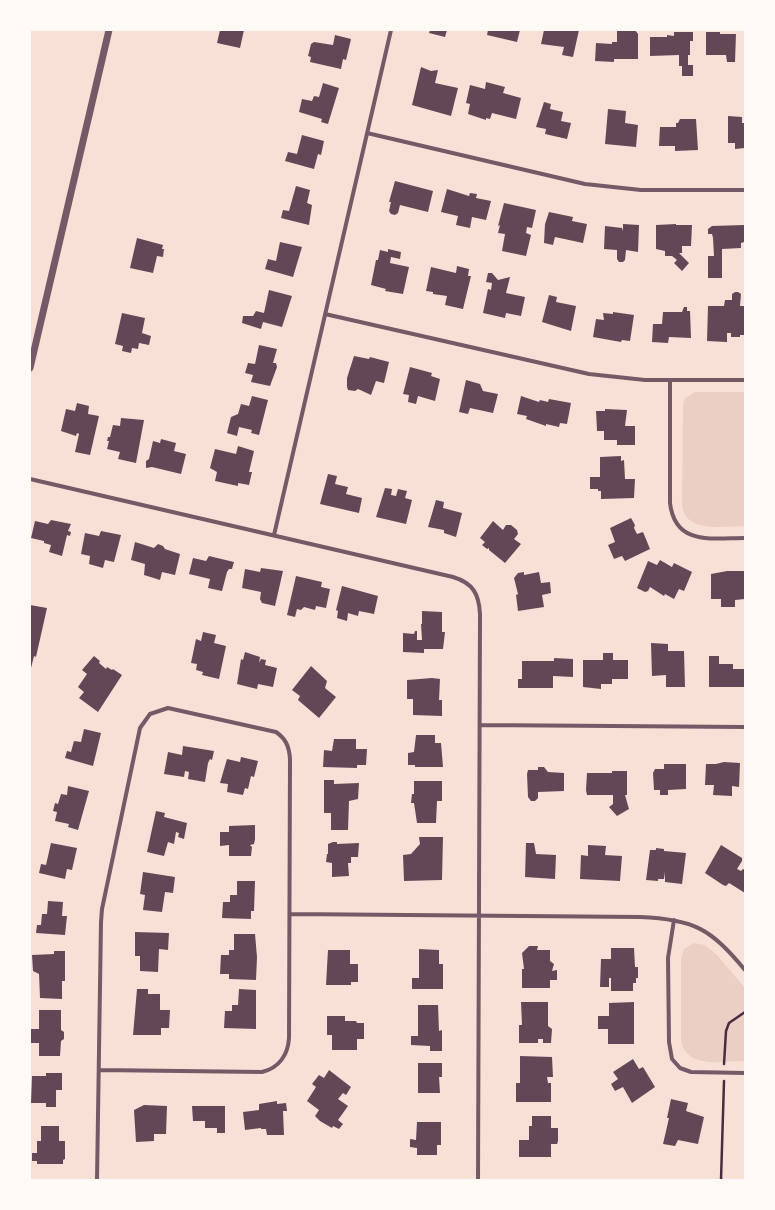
<!DOCTYPE html>
<style>
body{margin:0}
#map{position:relative;width:775px;height:1210px;overflow:hidden;background:#f7e1d7;font-family:"Varela Round",sans-serif}
canvas{display:block}
.frame{position:absolute;inset:0;border:31px solid #fffaf5;pointer-events:none}
</style>
<div id="map">
<canvas width="775" height="1210"></canvas>
<div class="frame"></div>
</div>
<script>
const c = document.querySelector('canvas').getContext('2d');
c.lineJoin = 'round';
function paint(path, color) { c.fillStyle = color; c.fill(path, 'evenodd'); }
function stroke(path, color, width, dash) { c.strokeStyle = color; c.lineWidth = width; c.lineCap = dash ? 'butt' : 'round'; c.setLineDash(dash || []); c.stroke(path); }
paint(new Path2D(`
 M695 392H745V526C725 526 685 534 682 505L683 405 685 398Z
 M694 943 705 945 717 955 745 988V1061C722 1061 685 1070 681 1039V959L684 949Z`), '#ebcfc5');
paint(new Path2D(`
 M220 30H244L240 48 217 43Z
 M430 30H447L445 37 429 33Z
 M488 30H520L517 42 487 35Z
 M544 30H579L573 57 562 55 564 47 541 44Z
 M617 30H635L638 34V59H614V62L595 61 596 43 612 44V42H617Z
 M674 32H693V41H690V55H688V65H693V76H682V66H679V55L650 56V37H667V35L674 36Z
 M706 32H720V34H736L735 62H727L726 55H706Z
 M335 35 351 39 346 60 343 59 341 69 310 62 311 57 308 56 311 44 314 42 333 45Z
 M421 67 431 71 438 70 435 83 458 88 451 116 412 105Z
 M486 82 505 87 503 93 521 98 516 119 492 113 490 119 486 118V120L468 114 470 104 466 103 470 85 485 89Z
 M323 83 339 88 328 124 321 122 322 119 299 112 302 99 312 101 314 96 319 97Z
 M544 102 551 104 550 109 563 112 561 121 571 123 567 139 545 134 546 129 536 127Z
 M608 109 626 111 625 123 638 125 636 147 605 144Z
 M728 116 742 117V123H745V148L735 149V143H728Z
 M680 119H696L698 150 675 151V146H659L660 127H676V123H678Z
 M302 135 324 141 321 155 318 154 314 169 285 161 288 152 297 154Z
 M395 181 433 191 428 212 400 205 398 213 395 215 391 214 389 211 391 202H389Z
 M296 186 310 190 307 203 312 205 309 225 281 218 283 210 289 211Z
 M447 189 469 196 470 193 477 194 476 198 491 201 486 220 472 217 470 228 456 225 458 216 441 212Z
 M504 203 536 210 532 228 527 227 526 233 531 235 526 256 502 251 505 234 498 233 500 225 498 226Z
 M549 212 573 217 572 221 587 224 583 243 555 237 553 245 544 243 545 224Z
 M623 224 639 225 638 252 626 250 625 260 623 262H619L617 259V250L604 249 605 226 622 228 623 231Z
 M676 224V225H692L691 246H682V253H679L689 263 682 271 674 263 677 260 672 256H665V251L656 249V225Z
 M744 225V242L741 243V248L722 249V278H708V256H714L713 238 712 234H708V229L712 226Z
 M137 238 163 245 162 249H164L163 257 157 256 153 273 130 268Z
 M280 242 302 247 293 277 265 269 268 259 276 261Z
 M388 249 401 252 400 259 391 257 390 263 409 267 403 294 385 291 386 289 371 285 376 260H378L380 250 388 252Z
 M457 266 469 269 468 276H471L463 309 445 305 447 296 433 294V292L426 291 431 267 456 273Z
 M488 273H492L498 280 510 277 506 293 525 297 521 316 506 313 505 318 483 313 488 289 491 290 492 283 486 282Z
 M269 290 292 296 282 327 263 322 261 329 242 323 243 316H253L256 311 264 313Z
 M735 292H738L741 294 740 306H745V335H740V337H731V333H727V342L707 341 708 306H724L725 300H732V294Z
 M549 295 557 297 556 302 576 306 571 331 542 322Z
 M684 307H687V311H690L691 338 669 337 668 343 652 342 653 324H662L663 312H682Z
 M613 312 634 315 630 341 622 340 621 342 593 337 596 319 604 320 603 313 613 314Z
 M122 313 145 318 142 333 151 336 149 345 139 343 138 349 132 348 131 353 122 351 123 346 115 344Z
 M259 345 277 349 273 363H276L277 367 270 386 251 382 253 375 245 373 248 363 255 364Z
 M354 356 369 359 370 357 389 362 384 383 376 381 371 395 358 389 355 391 348 390 347 387V378Z
 M410 367 432 373 431 376 440 379 435 401 418 396 416 404 408 402 409 395 403 394Z
 M466 380 480 384 483 391 498 394 493 413 470 408 468 414 459 412Z
 M252 396 268 400 259 435 251 433 252 430 239 427 237 436 227 433 231 417 238 414 241 404 249 406Z
 M521 396 539 402 540 400 548 402 549 399 571 403 567 424 560 423 559 427 546 424V426L526 419 527 416 517 414Z
 M77 403 89 406 88 414 99 416 90 455 75 452 79 434 77 433 76 436 61 431 66 409 75 411Z
 M605 409 627 410 625 426H635V445H617V440H604V431H597L596 411H605Z
 M121 418 144 420 136 463 118 459 120 452 107 449 109 441H107L108 437H110L113 425 120 426Z
 M161 439 176 443 174 451 186 454 181 474 152 467 146 468V461L149 459 153 441 160 443Z
 M238 446 254 451 249 472H252L249 485 238 483V486L215 481 217 472 210 468 215 449 236 454Z
 M621 456V461L624 460 625 479H635L634 498 601 499V491H598V489H590V477H600V457Z
 M328 474 337 476 335 484 348 487 346 494 362 498 359 513 320 504Z
 M385 488 392 489 391 495 396 496 398 489 407 491 405 498 412 500 406 524 376 517Z
 M436 500 444 502 443 508 462 513 456 537 444 533V530L428 527Z
 M631 518 635 525 634 528 637 534 643 532 650 549 625 561 622 556 614 559 608 545 615 542 610 528Z
 M51 520 71 524 68 531 71 532 70 536 67 535 62 556 49 552 51 545 44 543V541L31 538 35 521 48 524Z
 M493 521 503 530 506 525H511L517 530 518 534 514 539 521 544 505 563 489 550V548L487 549 482 545 485 542 480 538Z
 M101 531 121 535 114 562 105 560 103 568 89 564 90 556 81 554 85 533 99 536Z
 M135 542 154 548 158 544 163 546 165 549 180 554 175 575 162 572 160 580 144 575 145 564 131 560Z
 M209 556 234 562 232 569H229L227 572 222 591 208 588 210 579 189 574 193 558 206 561Z
 M660 560 672 567 674 563 692 572 684 591 679 589 674 599 665 594 664 596 650 587 648 591 645 592 637 588 648 561 657 565Z
 M261 568 283 571 275 606 262 603 260 599 261 592 242 588 245 569 260 572Z
 M727 571H745V599L735 600V607H721V599H711V574Z
 M524 572V575L539 572 541 583 550 582 551 593 542 595 544 607 518 611 516 595 518 594 514 578 518 573Z
 M296 576 322 582 321 587 330 589 326 608 316 606 315 610 304 607 301 610 297 609 295 617 287 615Z
 M342 586 378 596 374 614 359 611 358 616 348 613 347 621 337 618 338 611 336 610Z
 M30 605 47 608 36 657 34 656 31 668Z
 M422 611 442 612V632H445L443 649H424V653L403 652V633L414 634 415 631H417V640H422L421 624H422Z
 M203 632 216 635 214 643 226 646 219 679 202 675 203 672 196 670 197 664 191 663 196 639 201 641Z
 M651 643 668 644V651H684L685 687H666V675L652 676Z
 M245 652 260 657 259 663 261 659 266 660 265 665 277 668 273 687 258 684 257 689 237 684 241 659 243 660Z
 M603 653H613V660H628V679H612V684H601V689L583 687V660H603Z
 M94 656 100 661 99 663 106 669 107 667 112 670 113 669 122 675 98 712 79 698 84 692 78 687 87 674 82 670Z
 M709 656H719V664H733V669H745V687H709Z
 M554 658 573 659V677L553 676V688H518V679H522V661H554Z
 M311 666 327 681 325 688 336 697 319 718 298 700 300 696 292 690Z
 M432 678 440 679 439 700H442V716L413 715V699H407V680Z
 M84 729 101 733 93 766 65 758 67 751 71 752 74 741 81 742Z
 M416 735H435V743H441L443 767H415V765H408V753L414 752Z
 M334 739H356V749H367L366 765H357V768L323 767 324 750 332 751Z
 M183 746 214 751 212 760 210 759 208 763 205 782 188 779 189 772 185 771 184 777 164 774 168 752 182 755Z
 M241 757 258 761 254 777 251 776 248 789 245 788 243 795 227 792 228 784 220 783 227 759 240 762Z
 M724 762 740 763 739 787 732 786V796L713 795 714 785H705L706 764H716Z
 M664 764H686V789L668 790V795H660V790H654L653 773 655 769H664Z
 M538 767H544L548 772 564 773V791L538 792V798L535 801H531L528 797 527 774 528 770H538Z
 M612 771H627V795H625L629 809 617 816 609 807 613 804V795H587L586 790 587 773H612Z
 M324 780H334V784L359 783 358 799 349 801 348 830H331V813H324Z
 M414 781H442V801H437L436 823H417L414 803H411L412 794H414Z
 M68 786 89 791 78 830 68 827 69 824 55 821 57 812 53 811 55 803 58 804 61 794 67 795Z
 M156 811 165 813 164 817 187 823 184 839 178 837 179 833 176 832 174 844 168 842 164 856 147 852Z
 M255 825V839L254 844 250 845 252 847 251 856H229V845L220 846V832H229V826Z
 M419 837H443L442 880 404 881 403 855 411 854 420 844Z
 M333 842H337V844L359 843 358 857H351V863H348L349 876 332 877V863L326 862 327 854H328V844Z
 M51 843 77 848 72 870 67 869 65 879 39 873 41 864 46 865Z
 M526 843H534L536 854 556 855 555 879 525 877Z
 M588 845 606 846 605 855 622 856 620 881 580 879 581 855 588 856Z
 M721 845 742 858V861L737 869 741 871 743 869 745 870V893L729 883 726 886 723 885 705 873Z
 M656 848 664 849V851L686 853 682 884 665 882V872L664 879H658V881L646 880 650 850H656Z
 M143 872 175 877 173 893 165 892 162 912 143 910 145 895 140 894Z
 M237 881H255L254 911H251V919L222 918 223 902H230V895H237Z
 M48 901 63 902 62 916H67L65 935 36 933 37 925H41L42 914H47Z
 M135 932 169 933 168 950 159 949 158 972 140 971V956H135Z
 M234 934H255L257 957 256 980 229 979V974H220L221 955H229V950H234Z
 M529 946H538L537 950H550V961L554 964 552 971 557 970V980H550V988H522V969H524L522 953Z
 M611 948H634L635 967H638V978H636V983H633V991H611V978H609V987H600L601 959H611Z
 M419 949 439 950V964H443V989H412V978H419Z
 M328 950H350V964H358V982H351V985H326Z
 M54 951H65V981H62V999L40 998 39 974 33 971 32 955 54 954Z
 M137 989H148V994H160V1010H170L169 1028H161V1035H133Z
 M239 989 256 990V1029L224 1028 225 1011H232V1005H238Z
 M521 1002H548V1026L552 1029 551 1043H543V1039H538V1043H519V1025H522Z
 M634 1002V1044H608V1029H598V1016H609V1003Z
 M418 1005H438L439 1031 442 1030V1051H430V1046L411 1045V1036H418Z
 M39 1010H61V1030L64 1032V1039L61 1041 60 1056H39V1043H31V1029H39Z
 M327 1016H345V1021H356L357 1023H364V1039H357V1050H332V1035H327Z
 M520 1056 552 1057 553 1077H547L548 1083H551V1102H516V1083H520Z
 M633 1059 639 1069 643 1067 655 1087 632 1103 623 1087 615 1091 611 1084 618 1079 613 1072Z
 M418 1063H442V1077H439L440 1093H418Z
 M329 1070 351 1087 346 1095 343 1093 338 1099 348 1106 338 1120 343 1124 339 1129 333 1126 332 1128 320 1121 315 1116 319 1110 307 1101 316 1087 312 1084 319 1075 324 1078Z
 M46 1073H62V1090H56V1107H46V1103H31L32 1076H46Z
 M671 1099 688 1103 686 1111 704 1117 698 1144 678 1140 675 1146 663 1144 669 1118H667Z
 M277 1101V1104L286 1103 287 1111H283L284 1135H267L266 1129H261V1128L245 1130 243 1112 259 1110V1104Z
 M144 1105 167 1106 166 1134H154V1141L136 1142 134 1110Z
 M192 1106H225V1133H217V1128H205V1121H193Z
 M532 1116H551V1128H558V1141L557 1144H551V1157H519V1140H529V1126H532Z
 M417 1122H441V1145H437V1155H417V1148L410 1147V1139L416 1140Z
 M41 1126H59V1141H65V1159L63 1160V1164H37V1161H32V1153H37V1141H41Z`), '#644757');
stroke(new Path2D(`
 M724 1064 726 1031 729 1023 745 1012
 M721 1180 724 1081`), '#4a2c40', 2.5);
stroke(new Path2D(`
 M367 133 585 184 641 190H745
 M325 314 589 374 645 380H745
 M670 380V503C675 546 712 538 745 538
 M30 479 453 577C473 583 479 594 480 614L478 1180
 M274 535 391 30
 M480 725 745 727
 M290 914 640 917C694 919 711 929 745 970
 M674 920 668 958 669 1042 672 1059 680 1068 691 1072 745 1073
 M97 1180 101 922 102 909 140 728 150 714 168 708 276 732C286 739 289 746 290 759L289 1038C288 1055 279 1068 262 1072L99 1070`), '#755966', 4);
stroke(new Path2D(`
 M30 368 109 30`), '#755966', 7);
</script>
